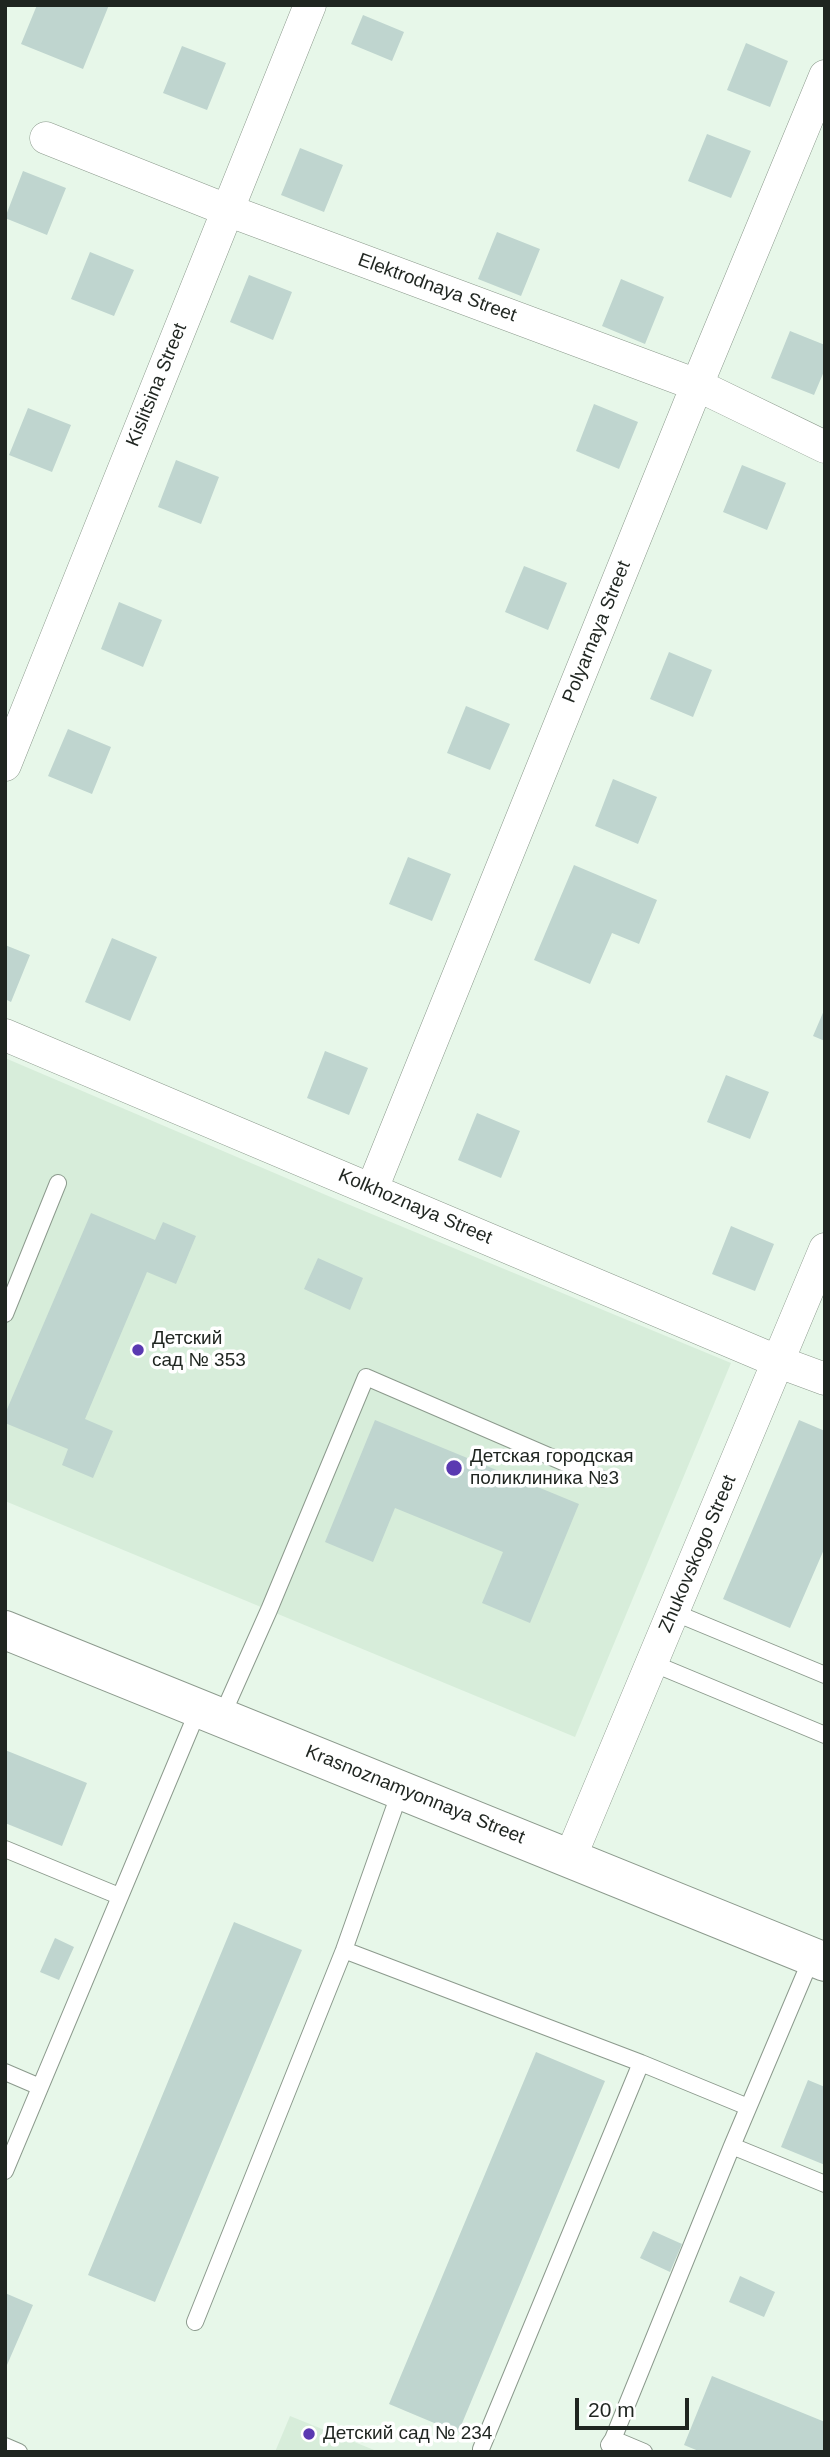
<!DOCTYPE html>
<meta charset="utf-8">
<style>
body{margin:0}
#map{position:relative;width:830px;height:2457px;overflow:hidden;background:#e7f7e9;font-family:Helvetica,sans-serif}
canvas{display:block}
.frame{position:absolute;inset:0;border:7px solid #1f2520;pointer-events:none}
.scale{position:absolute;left:575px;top:2398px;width:114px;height:32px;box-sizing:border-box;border:4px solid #1f2520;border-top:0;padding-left:9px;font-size:21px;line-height:24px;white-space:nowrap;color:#1f2520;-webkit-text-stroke:5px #fff;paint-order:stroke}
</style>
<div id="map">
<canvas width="830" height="2457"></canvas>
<div class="frame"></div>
<div class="scale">20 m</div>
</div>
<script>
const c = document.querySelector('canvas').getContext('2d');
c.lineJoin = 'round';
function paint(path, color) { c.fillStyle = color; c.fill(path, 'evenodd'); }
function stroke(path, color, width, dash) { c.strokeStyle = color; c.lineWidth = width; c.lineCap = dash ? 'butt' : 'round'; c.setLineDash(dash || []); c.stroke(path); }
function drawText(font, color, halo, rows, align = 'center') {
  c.font = font + ' Helvetica,sans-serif'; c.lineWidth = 7; c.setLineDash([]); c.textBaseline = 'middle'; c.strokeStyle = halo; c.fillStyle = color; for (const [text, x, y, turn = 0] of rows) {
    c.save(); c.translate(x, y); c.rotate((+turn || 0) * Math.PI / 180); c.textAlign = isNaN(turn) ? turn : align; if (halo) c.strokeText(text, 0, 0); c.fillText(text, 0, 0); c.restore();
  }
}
paint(new Path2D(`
 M5 1058 333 1198 731 1363 575 1737 5 1501Z
 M290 2416 379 2452H275Z`), '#d7edda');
paint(new Path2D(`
 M37 5H109L83 69 21 44Z
 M363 15 404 32 392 61 351 44Z
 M746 43 788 61 770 107 727 90Z
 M182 46 226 63 207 110 163 93Z
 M707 134 751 151 731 198 688 181Z
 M300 148 343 165 324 212 281 195Z
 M23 171 66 188 47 235 5 218Z
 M497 232 540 249 521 296 478 279Z
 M90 252 134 270 114 316 71 299Z
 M249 275 292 292 273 340 230 322Z
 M621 279 664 297 645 344 602 326Z
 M790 331 825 345V369L814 395 771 378Z
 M594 404 638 422 619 469 576 451Z
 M28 408 71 425 52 472 9 455Z
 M176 460 219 477 201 524 158 507Z
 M742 465 786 483 767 530 723 512Z
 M524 566 567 583 548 630 505 612Z
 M119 602 162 620 143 667 101 649Z
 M669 652 712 670 693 717 650 699Z
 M466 706 510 724 490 770 447 753Z
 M68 729 111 747 92 794 48 776Z
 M613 779 657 797 638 844 595 826Z
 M408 857 451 874 432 921 389 904Z
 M574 865 657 900 639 944 612 933 590 984 534 960Z
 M112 938 157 957 130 1021 85 1002Z
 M5 945 30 955 11 1002 5 999Z
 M825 1008V1041L813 1036Z
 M325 1051 368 1068 349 1115 307 1098Z
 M726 1075 769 1092 750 1139 707 1122Z
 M477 1113 520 1131 501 1178 458 1160Z
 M91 1213 155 1240 163 1222 196 1236 176 1284 147 1272 85 1419 113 1431 93 1478 62 1465 68 1449 5 1423V1414Z
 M731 1226 774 1244 755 1291 712 1274Z
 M318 1258 363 1278 350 1310 304 1289Z
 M375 1420 579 1504 530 1623 482 1603 503 1552 395 1508 373 1562 325 1542Z
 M799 1420 825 1431V1547L790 1628 723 1599Z
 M5 1750 87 1783 62 1846 5 1823Z
 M234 1922 302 1950 155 2302 88 2275Z
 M55 1938 74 1947 59 1980 40 1972Z
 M536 2052 605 2081 458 2433 389 2404Z
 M808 2080 825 2087V2165L781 2147Z
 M653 2231 682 2244 670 2272 640 2258Z
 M740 2276 775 2292 764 2317 729 2302Z
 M5 2293 33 2305 7 2365 5 2364Z
 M712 2376 825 2422V2452H701L684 2445Z`), '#bfd5cf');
const lane = new Path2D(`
 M5 1314 58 1183
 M673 1612 825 1675
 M652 1663 825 1735
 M221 1718 269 1610 366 1377 602 1479
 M5 1849 119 1896
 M344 1950 641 2063 748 2107
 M5 2072 40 2087
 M732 2146 825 2184
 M5 2171 199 1708
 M195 2322 344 1950 401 1789
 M609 2445 613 2439 644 2452
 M5 2446 19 2452
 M481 2449 641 2063
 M614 2452 613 2439 732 2146 812 1957`);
const street = new Path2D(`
 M46 138 227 210 697 385 825 447
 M5 765 310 5
 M5 1035 779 1362 825 1379
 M372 1189 697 385 825 76
 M570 1858 825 1249`);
const secondary = new Path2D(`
 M5 1630 825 1962`);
stroke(lane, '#8c9a8d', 18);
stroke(street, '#8c9a8d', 33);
stroke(secondary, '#8c9a8d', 40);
stroke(lane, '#fff', 16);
stroke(street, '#fff', 32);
stroke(secondary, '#fff', 38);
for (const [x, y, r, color] of [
 [138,1350,7,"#5a39b1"],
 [454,1468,9,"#5a39b1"],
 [309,2434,7,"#5a39b1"]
]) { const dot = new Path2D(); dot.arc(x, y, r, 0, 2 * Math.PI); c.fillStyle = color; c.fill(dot); stroke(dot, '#fff', 2.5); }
drawText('19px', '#1f2520', '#fff', [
 ["Elektrodnaya Street",437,288,20],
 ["Kislitsina Street",157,385,-68],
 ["Polyarnaya Street",597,632,-68],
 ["Kolkhoznaya Street",415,1207,23],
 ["Zhukovskogo Street",698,1554,-67],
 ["Krasnoznamyonnaya Street",415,1795,22]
]);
drawText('19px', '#1f2520', '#fff', [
 ["Детский",152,1339],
 ["сад № 353",152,1361],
 ["Детская городская",470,1457],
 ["поликлиника №3",470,1479],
 ["Детский сад № 234",323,2434]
], 'left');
</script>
